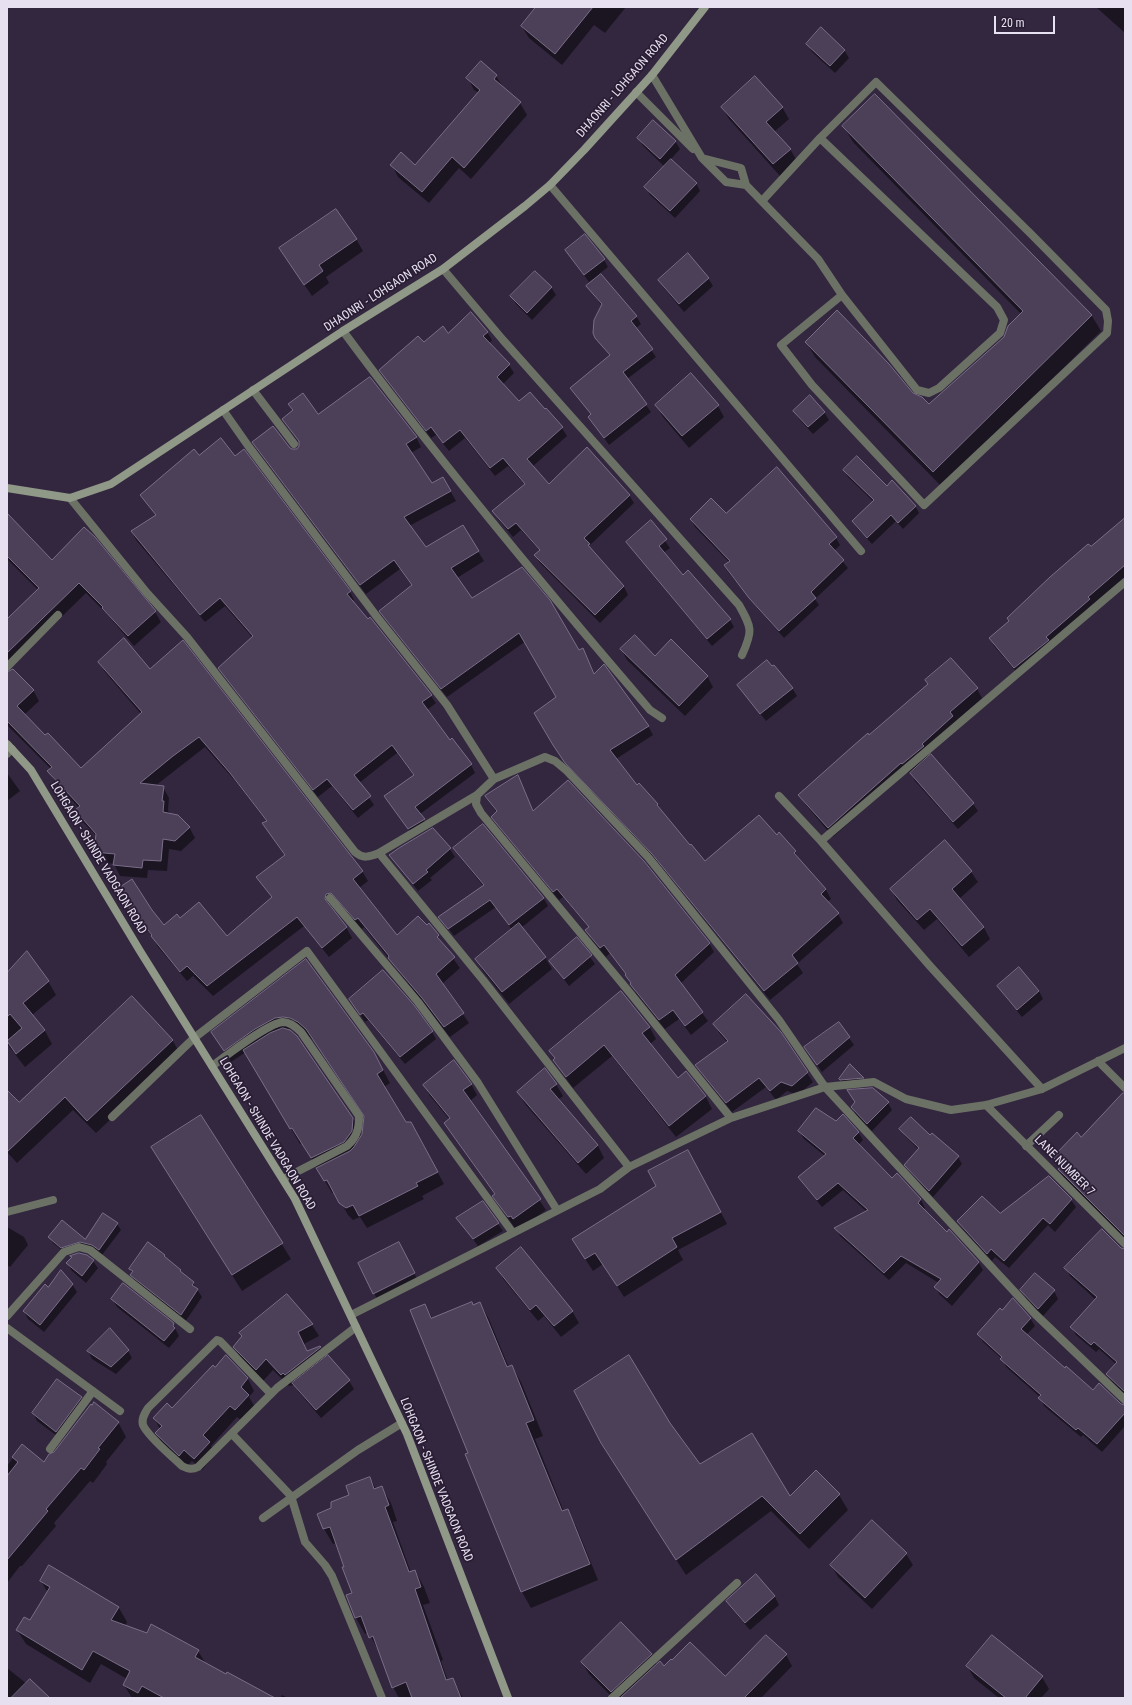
<!DOCTYPE html>
<style>
body{margin:0}
#map{position:relative;width:1132px;height:1705px;overflow:hidden;background:#33273f;font-family:"Roboto Condensed",sans-serif}
canvas{display:block}
.frame{position:absolute;inset:0;border:8px solid #e7e0f0;pointer-events:none}
.scale{position:absolute;left:994px;top:16px;width:61px;height:18px;box-sizing:border-box;border:2px solid #e7e0f0;border-top:0;padding-left:5px;font-size:12px;line-height:14px;white-space:nowrap;color:#e7e0f0;-webkit-text-stroke:3px #291d34;paint-order:stroke}
</style>
<div id="map">
<canvas width="1132" height="1705"></canvas>
<div class="frame"></div>
<div class="scale">20 m</div>
</div>
<script>
const c = document.querySelector('canvas').getContext('2d');
c.lineJoin = 'round';
function paint(path, color) { c.fillStyle = color; c.fill(path, 'evenodd'); }
function stroke(path, color, width, dash) { c.strokeStyle = color; c.lineWidth = width; c.lineCap = dash ? 'butt' : 'round'; c.setLineDash(dash || []); c.stroke(path); }
function drawText(font, color, halo, rows, align = 'center') {
  c.font = font + ' "Roboto Condensed",sans-serif'; c.lineWidth = 3.5; c.setLineDash([]); c.textBaseline = 'middle'; c.strokeStyle = halo; c.fillStyle = color; for (const [text, x, y, turn = 0] of rows) {
    c.save(); c.translate(x, y); c.rotate((+turn || 0) * Math.PI / 180); c.textAlign = isNaN(turn) ? turn : align; if (halo) c.strokeText(text, 0, 0); c.fillText(text, 0, 0); c.restore();
  }
}
paint(new Path2D(`
 M561 7H626L605 33 594 25 562 65 529 38 522 27Z
 M1096 7H1125V33Z
 M807 44 844 50 849 58 835 73 812 52Z
 M496 76 503 87 520 103 527 115 471 179 459 168 429 203 398 177 392 165 415 166 479 93 474 90 468 78Z
 M875 95 1092 316 1101 331 942 487 815 357 806 342 912 394 929 405 1005 338 1021 314 853 142 844 127Z
 M722 107H782L789 119 774 132 790 149 797 161 780 176 729 119Z
 M638 138 675 141 680 149 671 159 696 183 700 191 675 218 650 195 646 187 665 167 643 146Z
 M356 239 363 251 326 277 329 283 312 296 280 249Z
 M566 250 604 260 608 267 599 274 636 316 641 324 636 328 656 357 627 379 651 412 609 445 589 417H595L571 388 610 356 596 338 602 306 588 287 600 276 599 275 589 282Z
 M708 278 713 286 684 312 664 288 659 280Z
 M551 287 556 295 532 320 516 304 511 296Z
 M487 332 492 340 489 344 509 365 514 373 503 384 519 403 545 411 546 409 562 428 567 436 532 467 549 485 629 495 634 503 589 546 593 553 624 587 628 595 600 623 540 563 535 555 540 551 521 530 513 537 498 519 494 511 525 485 508 466 495 476 465 438 449 451 436 435 431 438 380 370 424 344 448 334Z
 M656 405 718 406 724 417 689 448 663 417Z
 M794 411 824 412 829 420 813 434 799 419Z
 M318 415 416 437 421 447 411 453 432 484 443 478 456 501 409 526 426 548 462 526 484 561 457 578 471 599 579 652 583 650 594 674 648 726 653 735 616 759 637 786 639 784 658 805 663 814 705 862 777 836 795 852 800 862 826 890 831 899 827 902 838 914 843 923 797 964 803 973 770 1000 659 863 572 772 559 754 535 713 558 697 526 641 447 697 386 620 380 611 412 586 400 569 366 594 259 452 254 442 294 451 298 449 300 443 283 419Z
 M777 469 836 538 840 545 834 551 848 568 815 599 819 605 784 638 755 605 729 573 725 566 729 562 695 527 691 520 726 514Z
 M844 470 887 487 915 506 919 513 903 529 896 521 872 544 857 528 853 522 874 502 848 477Z
 M141 495 350 592 354 600 352 601 431 696 436 703 427 710 450 741 471 765 475 773 420 814 429 828 414 837 385 797 414 776 397 753 359 783 374 805 358 818 332 786 318 797 224 676 220 668 253 638 225 606 205 622 136 540 132 532 156 516Z
 M7 517 52 561 155 612 161 622 134 646 106 613 86 593 8 669 10 672 33 690 39 701 24 715 45 737 81 769 141 714 105 672 99 662 150 670 362 871 368 881 359 888 397 937 429 925 460 968 442 984 469 1023 450 1037 364 927 362 929 338 903 332 904 331 908 346 927 352 938 329 957 304 926 213 996 193 976 187 981 158 947 152 936 138 920 124 899 151 911 164 926 180 919 227 938 272 898 258 877 285 856 264 824 267 822 237 783 205 747 155 786 163 787 169 798 168 809 169 814 189 827 195 838 181 851 169 849 167 871 148 870 147 878 120 876 114 864 102 862 96 852 97 837 82 821 76 811 79 808 55 782 49 771 51 769 7 725V620L38 590 7 559Z
 M651 522 670 548 663 553 683 576 730 620 734 627 712 646 632 549 627 542Z
 M1125 529V577L1092 605 1019 675 994 646 990 638 1091 548Z
 M621 649 655 657 707 676 713 687 685 716 627 660Z
 M951 659 977 689 982 698 955 722 927 753 929 757 931 756 973 804 978 811 958 829 915 781 910 771 908 773 907 771 833 837 805 804 799 795 928 685 926 681Z
 M738 685 792 688 797 696 766 721Z
 M7 773 20 791 7 801Z
 M518 776 533 811 709 943 714 952 680 984 708 1021 691 1035 679 1019 665 1029 636 993 626 975 610 953 606 957 592 940 587 931 589 928 563 897 559 900 498 826 492 817 497 813 486 797Z
 M482 825 544 899 548 906 521 928 545 957 552 969 509 1004 483 971 476 959 512 930 496 907 454 936 440 917 484 887 459 856 454 849Z
 M433 829 450 849 455 857 430 878 432 880 418 891 391 856Z
 M945 841 971 872 978 882 959 899 984 928 990 939 969 957 937 919 924 930 897 900 891 889Z
 M577 939 595 964 569 986 550 961Z
 M306 960 381 1066 390 1083 384 1087 405 1123 418 1136 444 1184 422 1196 424 1199 367 1228 360 1217 353 1220 348 1215 335 1192 332 1193 302 1143 300 1144 246 1052 231 1062 212 1032ZM288 1029 297 1030 306 1034 314 1041 365 1117 363 1136 353 1118ZM325 1179H327L330 1184 329 1185Z
 M7 974 48 981 56 995 32 1015 45 1031 52 1044 25 1067 7 1044Z
 M998 986 1039 991 1043 999 1022 1017 1003 994Z
 M621 993 650 1028 656 1039 650 1044 677 1079 686 1073 706 1097 712 1109 676 1137 612 1056 573 1088 554 1061 555 1060 551 1052Z
 M132 998 173 1041 180 1054 96 1133 73 1110 17 1163 7 1152V1092L19 1103Z
 M355 1007 432 1032 436 1039 405 1064 368 1020 365 1022Z
 M838 1023 854 1045 822 1072 810 1055Z
 M714 1024 780 1033 813 1082 798 1095 787 1091 776 1100 766 1087 732 1112 702 1074 696 1065 727 1042 720 1034Z
 M850 1066 863 1078 867 1085 845 1087 840 1079Z
 M471 1084 477 1095 470 1101 546 1210 520 1229 515 1228 500 1207 494 1196 495 1195 452 1134 445 1123 450 1120 430 1096 424 1085Z
 M556 1084 563 1096 558 1100 598 1146 604 1158 586 1174 525 1104 518 1092Z
 M1125 1101V1239L1064 1178 1059 1170 1062 1168 1054 1157 1081 1138Z
 M888 1103 892 1110 872 1131 856 1115 852 1107Z
 M201 1116 291 1259 242 1291 152 1147Z
 M836 1123 858 1132 863 1140 858 1145 892 1180 897 1174 921 1200 925 1208 923 1210 947 1233 949 1231 979 1263 983 1270 952 1306 940 1295 935 1287 939 1283 906 1263 889 1280 840 1236 836 1228 867 1212 843 1190 822 1207 804 1185 800 1177 825 1156 804 1139 799 1131Z
 M900 1129 930 1137 958 1157 962 1164 933 1197 910 1172 906 1165 919 1150 905 1136Z
 M694 1163 727 1224 678 1250 683 1260 624 1297 603 1264 593 1271 580 1251Z
 M1071 1200 1076 1207 1055 1232 1048 1225 1009 1268 995 1257 992 1261 963 1229 958 1222Z
 M483 1203 503 1231 478 1246 457 1218Z
 M117 1224 121 1230 102 1255 84 1247 65 1253 53 1243 50 1237 85 1241Z
 M7 1227 24 1237 28 1245 10 1267 7 1265Z
 M403 1250 418 1281 378 1301 374 1293Z
 M72 1256 93 1261 98 1268 86 1283 72 1271 68 1264 72 1258Z
 M164 1256 167 1260 193 1283 202 1297 185 1322 136 1282 131 1275 133 1273 130 1269Z
 M497 1268 572 1311 579 1323 561 1337 544 1316 538 1321 504 1280Z
 M1066 1268 1125 1272V1395L1112 1382 1107 1374 1116 1364 1099 1349 1096 1352 1076 1335 1072 1328 1096 1300 1070 1276Z
 M72 1284 77 1292 44 1332 28 1319 24 1312Z
 M1021 1290 1054 1291 1058 1299 1043 1316 1026 1298Z
 M286 1296 312 1325 319 1336 304 1344 308 1352 320 1347 326 1358 328 1357 349 1381 354 1389 321 1418 298 1391 294 1385 289 1386 273 1370 263 1381 241 1358 234 1347 243 1337 240 1333Z
 M112 1299 173 1324 179 1336 169 1348 117 1307Z
 M480 1303 489 1319 509 1368 512 1366 521 1382 543 1436 535 1439 564 1512 567 1510 576 1526 598 1580 531 1608 522 1592 466 1454 469 1453 425 1305 433 1319Z
 M1030 1318 1035 1326 1026 1335 1065 1369 1093 1391 1125 1406V1426L1102 1452 1083 1435 1081 1437 1044 1406 1040 1397 1006 1367 1002 1359 983 1342 978 1334Z
 M88 1351H128L132 1358 116 1374 92 1359Z
 M226 1356 248 1379 254 1391 249 1397 255 1407 242 1421 237 1417 211 1446 216 1454 202 1470 192 1461 186 1467 163 1445 156 1433 160 1429 154 1418 172 1410Z
 M81 1398 85 1405 61 1439 37 1421 33 1413Z
 M118 1422 126 1437 106 1462 107 1464 93 1483 90 1481 54 1523 56 1526 22 1566H20L7 1583V1466L22 1446 44 1463Z
 M669 1423 700 1466 790 1497 839 1495 848 1510 809 1549 771 1511 686 1575 601 1443Z
 M370 1478 376 1489 382 1488 391 1503 397 1521 393 1522 411 1573 415 1571 424 1587 430 1603 423 1605 443 1660 441 1661 448 1681 453 1679 463 1698H399L393 1687 380 1653 368 1632 365 1634 356 1618 347 1596 353 1594 346 1567 337 1543 333 1544 324 1529 319 1514 332 1509 351 1496Z
 M906 1554 913 1565 872 1609 838 1577 831 1565Z
 M49 1566 119 1608 127 1622 125 1626 198 1651 206 1664 273 1698H132L124 1685 127 1679 101 1664 90 1683 26 1644 17 1630 30 1622 48 1593 41 1581Z
 M756 1576 775 1597 779 1605 750 1630 732 1609 727 1601Z
 M651 1654 657 1665 725 1678 786 1655 792 1666 761 1698H613L589 1674 582 1662Z
 M967 1666 1042 1677 1049 1689 1041 1698H999L974 1678Z
 M7 1668 27 1684 48 1698H7Z
 M282 1695 288 1698H280Z`), '#0007');
const building = new Path2D(`
 M536 7H593L555 54 521 26Z
 M821 27 845 50 830 66 806 44Z
 M481 61 497 75 494 79 521 102 464 168 452 157 422 192 390 165 401 152 415 165 480 90 466 78Z
 M755 76 783 107 766 122 791 149 773 164 721 107Z
 M875 94 1092 315 933 472 805 342 837 310 889 364 913 393 922 397 929 404 1004 337 1008 326 1023 311 842 126Z
 M653 120 676 141 660 159 637 138Z
 M671 159 697 183 670 211 644 187Z
 M336 209 357 239 319 265 323 271 304 285 279 248Z
 M585 234 605 259 584 275 565 250Z
 M688 253 709 278 679 304 658 280Z
 M535 271 552 287 527 313 510 296Z
 M601 274 637 316 631 321 653 349 623 372 647 404 604 438 588 417 591 414 570 388 610 355 595 338 593 333 594 320 602 304 586 286Z
 M471 312 488 332 483 336 510 364 497 377 519 401 530 392 545 409 546 408 563 427 527 459 549 484 587 447 630 495 584 538 590 544 588 545 624 586 595 615 534 555 540 550 516 523 508 529 492 511 525 484 503 458 490 468 460 430 443 443 431 427 426 431 379 370 418 336 424 342 443 326 448 333Z
 M691 373 719 405 682 436 655 405Z
 M370 377 417 437 406 444 432 483 443 477 451 491 404 517 426 547 463 525 479 551 451 568 472 598 522 567 550 600 579 650 583 648 594 674 604 664 649 726 610 750 637 785 639 783 658 804 657 805 690 845 691 844 705 861 759 815 777 835 779 832 796 851 794 853 826 889 821 894 839 913 792 955 798 963 764 991 652 854 565 763 553 745 534 713 556 697 519 633 441 689 379 611 412 585 394 560 360 585 252 442 273 426 290 448 292 449H297L299 446V441L282 419 293 410 288 404 303 393 318 414Z
 M810 395 825 412 808 427 793 411Z
 M221 438 235 456 244 449 351 591 347 594 368 619 370 617 432 695 422 702 450 740 452 738 472 764 415 807 425 819 408 829 384 796 414 775 392 745 354 775 371 796 353 810 327 779 313 790 218 668 253 636 220 598 200 615 131 531 156 515 140 495 194 449 199 455Z
 M857 456 887 486 892 480 916 506 898 523 891 515 867 538 852 521 874 500 843 470Z
 M777 467 837 537 829 544 844 560 811 592 816 598 779 631 749 598 724 565 730 561 690 519 711 498 726 513Z
 M7 513 52 560 84 527 95 537 156 611 128 636 102 608 103 607 79 583 7 653V619L39 588 7 556Z
 M1125 518V565L1088 597 1090 599 1046 637 1049 640 1014 668 989 638 1009 621 1007 618 1050 577 1088 544 1091 546Z
 M651 520 667 539 659 546 683 575 688 570 731 619 707 639 626 542Z
 M635 635 655 656 671 639 708 676 679 706 620 649Z
 M124 638 150 669 183 640 363 871 353 879 397 935 418 916 427 925 429 923 439 935 437 937 455 957 436 974 464 1013 444 1027 422 998 388 958 389 956 358 918 355 920 331 893 326 894 325 899 347 927 322 948 297 917 207 986 187 966 180 972 151 936 152 935 132 910 131 911 117 889 132 879 152 910 164 925 177 914 180 918 199 902 227 936 272 897 256 877 285 855 262 823 267 821 230 773 199 737 173 756 140 783 164 786 162 801H164L163 812 178 815 190 827 175 841 163 839 161 861 143 860 142 868 113 865 115 854 94 852 96 834 75 810 80 806 47 771 52 767 7 721V672L13 669 34 690 17 706 45 735 48 733 81 768 142 712 98 662Z
 M951 658 978 688 950 712 953 716 922 744 924 746 902 764 901 763 828 828 798 795 853 746 868 733 869 735 928 684 925 680Z
 M767 660 772 666 774 665 793 688 760 714 737 685Z
 M931 754 974 803 953 822 910 773Z
 M518 775 533 811 568 780 644 861 710 943 675 975 703 1012 685 1026 673 1010 659 1020 630 984 631 983 625 975 626 974 604 945 600 948 585 930 589 927 557 889 553 892 491 817 497 811 485 796Z
 M483 824 544 898 509 925 490 900 448 929 438 917 484 885 453 848Z
 M433 828 451 848 426 870 428 872 413 884 389 855 399 848Z
 M945 840 972 871 952 889 984 927 962 946 930 909 917 920 890 889Z
 M519 923 546 957 502 992 475 959Z
 M577 937 592 955 564 979 549 961Z
 M27 951 49 981 23 1003 45 1030 16 1054 7 1041 22 1028 10 1014 7 1017V973Z
 M306 959 374 1052 383 1070 377 1074 406 1122H411L438 1172 416 1183 418 1186 359 1216 353 1205 346 1208 339 1203 327 1180 324 1181 316 1168 350 1151 354 1147 362 1134 364 1116 306 1029 298 1022 290 1018 283 1017 275 1018 255 1029 224 1051 211 1032Z
 M1019 967 1039 991 1017 1010 997 986Z
 M383 970 414 1005 433 1031 400 1057 363 1013 360 1015 349 999Z
 M621 991 650 1027 642 1033 678 1078 686 1071 706 1096 669 1126 604 1045 566 1077 553 1060 555 1058 549 1051Z
 M746 994 781 1032 808 1072 792 1086 781 1082 770 1091 759 1078 726 1103 695 1065 728 1041 713 1024Z
 M132 996 173 1040 87 1121 65 1097 7 1152V1090L19 1102Z
 M839 1022 850 1037 817 1065 804 1047Z
 M283 1028 290 1030 297 1036 353 1118 352 1131 344 1142 311 1158 292 1128 290 1129 243 1050 270 1033Z
 M454 1060 472 1084 463 1090 541 1199 513 1219 511 1216 508 1217 492 1196 495 1194 444 1123 450 1118 423 1085Z
 M850 1064 864 1078 840 1080 839 1079Z
 M545 1068 557 1084 550 1089 598 1145 578 1163 517 1092Z
 M873 1088 889 1102 867 1124 851 1107 855 1102 847 1090Z
 M1123 1093H1125V1236L1058 1169 1062 1166 1053 1157 1077 1132 1081 1137Z
 M816 1108 836 1121 843 1114 859 1132 853 1138 892 1178 897 1173 921 1199 918 1203 947 1232 949 1229 979 1262 947 1298 934 1287 941 1279 901 1256 884 1273 834 1228 868 1210 838 1183 817 1200 798 1177 826 1154 798 1131Z
 M201 1115 283 1243 232 1275 151 1147Z
 M911 1117 930 1135 932 1133 959 1156 929 1191 904 1165 919 1148 899 1129Z
 M688 1150 721 1212 672 1238 677 1247 617 1286 595 1253 585 1259 572 1239 656 1186 648 1171Z
 M1049 1176 1072 1199 1050 1224 1043 1218 1004 1261 991 1249 987 1254 957 1221 982 1196 1000 1213Z
 M483 1201 499 1223 473 1239 456 1218Z
 M103 1213 118 1223 99 1250 92 1245 80 1242 61 1248 48 1237 62 1220 85 1239Z
 M1102 1229 1121 1248 1125 1249V1392L1106 1374 1117 1362 1094 1342 1091 1345 1070 1327 1097 1297 1064 1268Z
 M148 1242 165 1255 164 1256 181 1270 180 1271 194 1282 192 1285 198 1289 181 1315 130 1275 133 1271 129 1269Z
 M399 1242 415 1273 373 1294 358 1263Z
 M521 1247 573 1311 554 1326 536 1305 530 1310 496 1268Z
 M79 1253 87 1255 94 1260 82 1276 66 1263 72 1257 70 1256Z
 M61 1270 73 1284 40 1325 23 1311 45 1284 48 1287Z
 M1035 1273 1055 1290 1038 1309 1020 1290Z
 M123 1283 174 1323 173 1326 175 1328 164 1341 111 1299Z
 M287 1294 313 1324 298 1332 307 1351 320 1346 321 1347 285 1375 283 1373 281 1375 266 1359 256 1370 233 1347 242 1336 239 1333Z
 M1013 1298 1031 1318 1021 1329 1065 1368 1066 1366 1093 1390 1099 1383 1121 1404 1125 1405V1413L1097 1444 1078 1428 1076 1430 1038 1398 1041 1395 1000 1359 1002 1357 977 1334 1000 1308 1002 1310Z
 M472 1302 473 1305 480 1302 507 1367 512 1365 534 1420 526 1423 562 1511 568 1509 590 1564 521 1592 465 1454 468 1453 410 1310 425 1304 431 1318Z
 M110 1328 129 1350 111 1367 87 1351Z
 M226 1355 248 1378 241 1387 249 1395 235 1410 230 1406 203 1435 210 1442 194 1459 184 1450 179 1456 155 1433 162 1426 153 1418 167 1403 172 1408 213 1365 215 1367Z
 M328 1355 350 1380 316 1410 292 1383Z
 M629 1355 670 1423 700 1464 752 1433 790 1496 816 1470 840 1494 800 1534 762 1496 676 1560 601 1443 574 1391Z
 M57 1379 82 1397 56 1432 32 1413Z
 M94 1402 119 1422 98 1448 100 1449 84 1470 81 1468 46 1509 48 1511 7 1560V1476L18 1462 12 1457 22 1444 44 1462 49 1454 54 1452 91 1404 92 1405Z
 M370 1477 374 1489 382 1486 389 1505 385 1507 409 1572 415 1570 421 1587 415 1589 446 1680 453 1678 461 1698H412L406 1682 392 1688 373 1636 369 1638 361 1616 355 1618 346 1595 352 1593 342 1567H344L330 1527 323 1529 317 1514 331 1508V1502L349 1495 346 1486Z
 M872 1520 907 1553 865 1598 830 1565Z
 M49 1565 119 1607 111 1620 147 1633 151 1624 199 1650 195 1657 226 1674 227 1672 275 1698H164L142 1686 138 1693 123 1685 130 1671 93 1651 82 1670 16 1630 24 1617 30 1620 50 1587 40 1581Z
 M756 1574 775 1596 745 1623 726 1601Z
 M621 1622 652 1654 611 1692 581 1662Z
 M766 1635 787 1654 744 1698H620L660 1661 664 1666 671 1659 672 1660 690 1642 725 1676Z
 M992 1635 1043 1676 1025 1698H1006L966 1666Z
 M30 1679 50 1698H11Z`);
paint(building, '#4b4057');
stroke(building, '#7a6d89', 1);
stroke(new Path2D(`
 M652 75 702 158 741 168 746 185 818 259 842 295 917 390 929 393 939 388 1000 333 1004 320 997 307 820 138 762 201
 M636 92 693 149
 M820 138 876 82 1031 234 1106 310 1108 321 1107 333 924 505 812 385 781 345 842 295
 M702 158 726 182 746 185
 M550 185 861 551
 M443 269 503 340 739 605C752 628 753 631 742 655
 M343 331C440 462 544 587 650 710L662 718
 M253 390 294 444
 M223 410 249 447 377 617 447 705 494 779 545 757 555 761 567 771 648 857 779 1020 825 1087 1035 1314 1125 1400
 M70 498 147 593 187 637 355 852C363 859 369 857 379 853L483 980 629 1167
 M7 667 58 615
 M7 754 12 749
 M494 779 477 795 476 804 481 813 630 993 731 1118
 M779 796 821 841 930 966 1042 1089
 M821 841 1125 582
 M379 853 477 795
 M330 898 418 1002 478 1083 557 1210
 M1098 1061 1125 1088
 M212 1066C226 1056 268 1023 283 1022 290 1022 296 1027 301 1032L359 1116C359 1129 357 1137 347 1146L283 1179
 M986 1105 1125 1244
 M112 1117 194 1038 307 951 513 1233
 M1026 1146 1059 1115
 M7 1212 53 1200
 M351 1315 600 1189 629 1167 731 1118 825 1087 874 1082 906 1099 951 1110 986 1105 1042 1089 1125 1048
 M7 1316 64 1252 79 1247 90 1250 190 1329
 M7 1328 120 1411
 M271 1394 220 1341 217 1340 148 1408C145 1413 141 1419 143 1425 148 1437 173 1457 182 1466 188 1469 192 1470 198 1467L277 1388 356 1327
 M232 1434 291 1496 305 1542 325 1565 332 1576 382 1698
 M50 1449 93 1391
 M263 1518 358 1450 402 1423
 M612 1698 737 1583`), '#6c7166', 8);
stroke(new Path2D(`
 M7 488 70 498 111 484 343 331 443 269 525 206 550 185 584 150 652 75 705 7
 M7 744 31 770 140 951 295 1199 407 1434 508 1698`), '#909887', 8);
drawText('12px', '#e7e0f0', '#291d34', [
 ["DHAONRI - LOHGAON ROAD",623,86,-49],
 ["DHAONRI - LOHGAON ROAD",381,293,-33],
 ["LOHGAON - SHINDE VADGAON ROAD",98,858,59],
 ["LOHGAON - SHINDE VADGAON ROAD",267,1134,59],
 ["LANE NUMBER 7",1064,1166,45],
 ["LOHGAON - SHINDE VADGAON ROAD",436,1480,68]
]);
</script>
